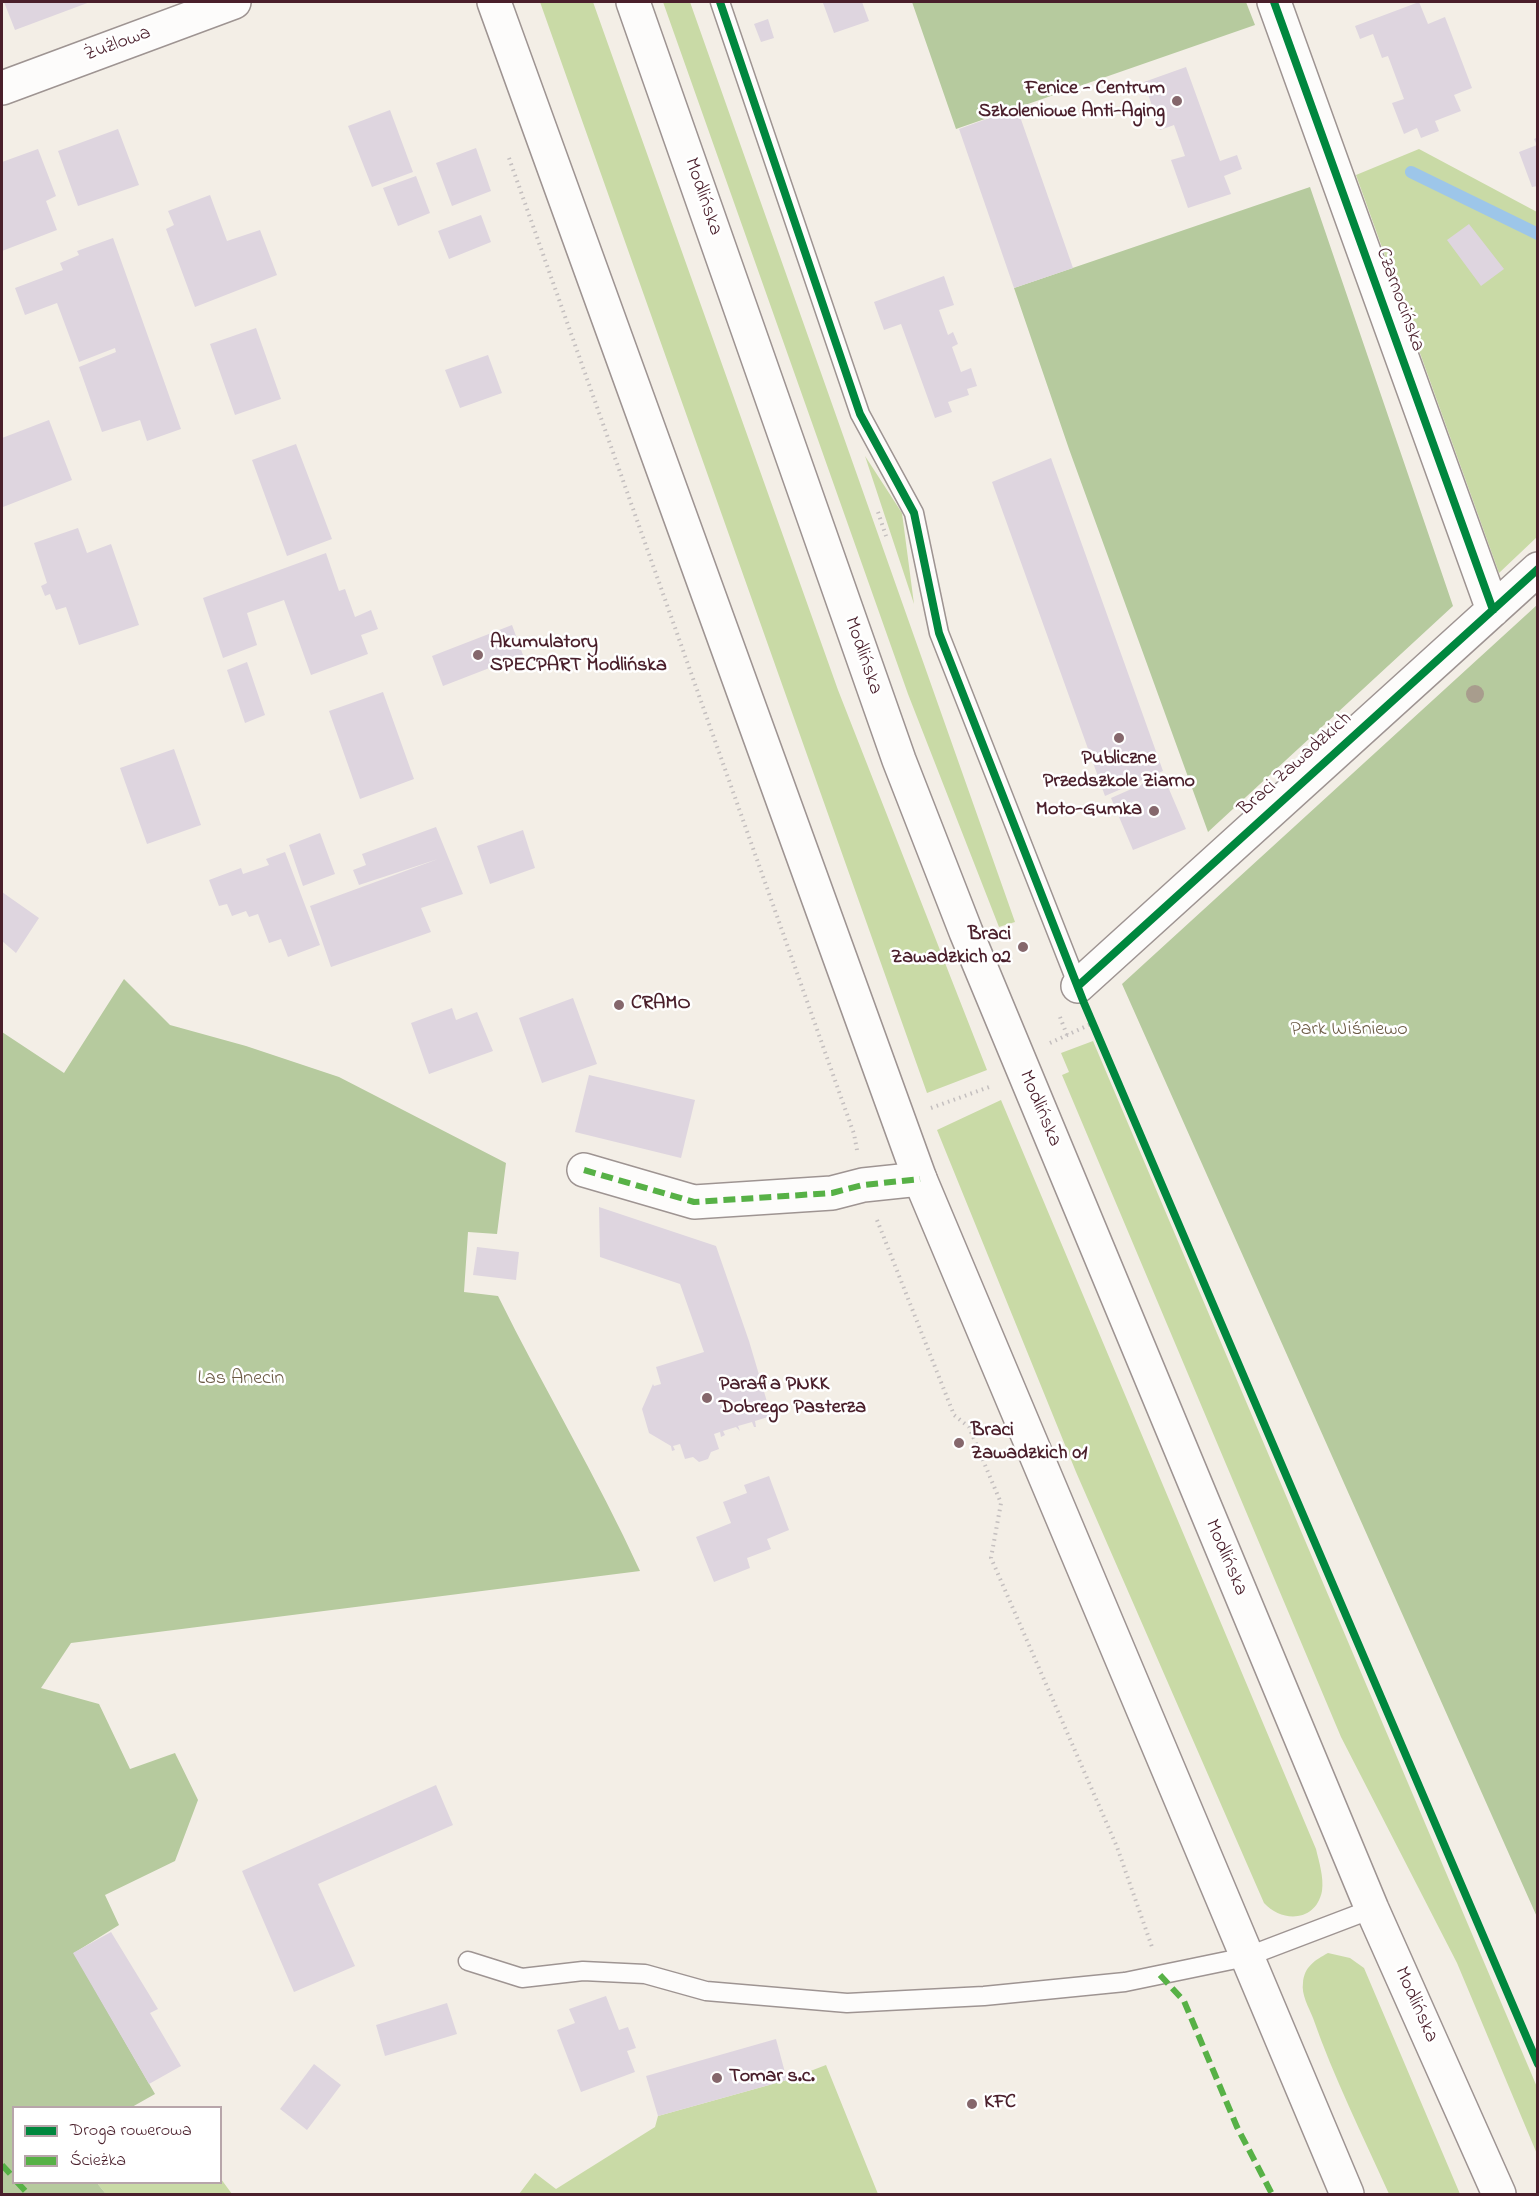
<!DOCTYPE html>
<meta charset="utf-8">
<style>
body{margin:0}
#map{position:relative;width:1539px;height:2196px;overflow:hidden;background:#f3eee6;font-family:"Indie Flower",sans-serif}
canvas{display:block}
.frame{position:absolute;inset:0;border:3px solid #4a1f2b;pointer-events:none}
.legend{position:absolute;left:12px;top:2106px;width:210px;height:78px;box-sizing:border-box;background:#fff;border:2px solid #b7a5aa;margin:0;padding:8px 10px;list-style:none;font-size:18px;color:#4a1f2b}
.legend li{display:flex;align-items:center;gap:12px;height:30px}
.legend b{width:30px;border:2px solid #b7a5aa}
</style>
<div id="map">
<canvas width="1539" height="2196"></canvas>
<div class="frame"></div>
<ul class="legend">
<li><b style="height:8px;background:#00873e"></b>Droga rowerowa</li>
<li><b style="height:8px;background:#57b146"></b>Ścieżka</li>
</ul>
</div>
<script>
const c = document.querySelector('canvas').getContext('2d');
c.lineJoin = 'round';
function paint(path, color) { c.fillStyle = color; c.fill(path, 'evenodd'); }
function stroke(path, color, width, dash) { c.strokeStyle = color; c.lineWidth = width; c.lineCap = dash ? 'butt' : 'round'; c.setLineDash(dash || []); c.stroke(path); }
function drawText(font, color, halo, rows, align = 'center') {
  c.font = font + ' "Indie Flower",sans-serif'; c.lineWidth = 5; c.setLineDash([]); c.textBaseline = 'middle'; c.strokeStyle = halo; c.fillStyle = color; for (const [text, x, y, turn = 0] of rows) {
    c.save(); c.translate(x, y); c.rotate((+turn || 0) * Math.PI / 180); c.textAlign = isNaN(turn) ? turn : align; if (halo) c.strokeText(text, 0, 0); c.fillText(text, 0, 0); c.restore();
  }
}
paint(new Path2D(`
 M540 2H593L838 690 987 1070 927 1093Z
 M663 2H690L1015 922 999 927 908 694Z
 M1419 149 1537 212V537L1499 573 1356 175Z
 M865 456 902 513 914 604Z
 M1093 1041 1537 2087V2154L1457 1963 1341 1737 1062 1075 1069 1072 1061 1053Z
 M1001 1100 1316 1849C1319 1862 1324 1877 1322 1891 1316 1922 1282 1923 1264 1903L1076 1472 937 1130Z
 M1328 1953 1350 1958 1364 1968 1460 2194H1389C1363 2136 1334 2078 1313 2018 1309 2008 1301 1994 1303 1983 1304 1967 1315 1960 1328 1953Z
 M826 2065 878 2194H519L535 2173 556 2189 655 2127 658 2116 787 2080Z
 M221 2179 232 2194H106L97 2183 220 2182Z`), '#c9daa6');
paint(new Path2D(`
 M912 2H1246L1255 25 956 129Z
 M1310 187 1453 606 1208 832 1069 449 1014 288Z
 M1537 605V1917L1122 984Z
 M124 979 170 1025 246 1046 339 1077 506 1163 497 1234 468 1232 464 1292 498 1296C544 1389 597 1477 640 1571L71 1643 41 1688 99 1704 130 1769 175 1753 198 1800 175 1861 105 1895 119 1925 74 1953 155 2094 132 2107 14 2108V2182L97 2183 106 2194H2V1032L64 1073Z`), '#b6ca9e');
stroke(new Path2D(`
 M1411 172 1538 234`), '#9dc6e9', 12);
paint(new Path2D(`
 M4 2H90L15 30Z
 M862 2 869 21 834 33 823 3Z
 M1419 2 1428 24 1445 17 1472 88 1454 95 1461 111 1435 121 1439 131 1421 138 1417 128 1404 134 1392 103 1404 99 1388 56 1382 58 1373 34 1360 39 1355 26Z
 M768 19 774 38 761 42 754 24Z
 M1186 67 1220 161 1237 155 1242 169 1224 176 1231 194 1188 208 1171 160 1185 156 1174 125 1160 130 1144 82Z
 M1017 108 1073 268 1014 288 959 129Z
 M390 110 413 172 372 187 348 126Z
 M118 129 139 185 78 206 58 151Z
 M1538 137V186L1532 187 1519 152 1537 145 1534 139Z
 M476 148 491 191 452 206 436 163Z
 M38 149 56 196 46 201 57 230 2 251V162Z
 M416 176 430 213 398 226 383 188Z
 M210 195 227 241 260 230 277 275 195 307 166 229 174 225 168 211Z
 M481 215 491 242 449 259 438 231Z
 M1469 224 1504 269 1481 286 1447 240Z
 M113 238 181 429 147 441 140 420 102 432 79 367 116 352 115 348 79 362 57 303 25 315 15 288 63 270 60 263 79 255 77 251Z
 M944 276 954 305 939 310 948 335 953 332 958 344 952 347 961 372 971 368 977 386 967 389 969 395 948 402 952 412 935 418 901 324 884 330 874 302Z
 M256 328 281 399 235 415 210 344Z
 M488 355 502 393 460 408 445 370Z
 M49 420 72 480 3 507 2 438Z
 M296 444 332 539 287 556 252 460Z
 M1051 458 1163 771 1105 796 992 482Z
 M78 528 87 553 111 544 139 625 79 645 66 607 56 610 50 594 45 596 41 586 47 583 34 543Z
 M326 553 339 591 345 589 355 617 371 610 378 629 361 635 368 654 311 675 284 600 247 613 257 645 223 658 203 598Z
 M512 625 523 655 443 686 432 656Z
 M247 662 265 715 245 723 227 670Z
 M383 692 414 779 360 799 329 711Z
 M174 749 201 825 147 844 120 768Z
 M1163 775 1186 829 1133 850 1111 798Z
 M436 827 463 894 421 908 431 932 331 967 310 906 438 859 359 885 353 870 366 865 362 854Z
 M523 830 535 868 490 884 477 846Z
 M320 833 335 874 303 886 289 845Z
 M285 852 320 945 288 957 281 939 269 943 258 914 249 917 246 911 232 916 227 904 219 906 209 880 241 868 243 874 269 865 266 859Z
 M2 892 39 918 16 953 2 941Z
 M573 998 597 1064 542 1083 519 1018Z
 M452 1008 456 1020 477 1012 493 1051 429 1074 411 1023Z
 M589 1075 695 1100 681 1158 575 1132Z
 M599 1207 716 1246 749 1341 773 1422H770L768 1417 755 1421 756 1427H754L752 1422 738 1426 740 1431 736 1427 723 1431 725 1435 721 1437 720 1432 714 1434 719 1449 711 1452 708 1459 699 1462 693 1457 685 1459 680 1444 673 1446 675 1450 672 1451 671 1446 649 1433 642 1409 653 1384 654 1386 661 1384 656 1367 704 1352 680 1284 600 1257Z
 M477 1247 519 1252 516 1280 473 1275Z
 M769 1476 789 1530 767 1539 771 1549 747 1558 750 1568 714 1582 696 1537 731 1523 723 1502 747 1493 744 1485Z
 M436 1785 453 1825 318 1884 355 1966 294 1992 242 1871Z
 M111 1932 158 2009 150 2013 181 2066 149 2084 73 1953Z
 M606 1996 619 2030 628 2027 636 2048 627 2051 635 2072 581 2092 557 2030 575 2023 569 2009Z
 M447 2003 457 2034 385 2056 376 2025Z
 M776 2039 787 2080 658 2116 646 2076Z
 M314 2064 341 2085 307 2130 280 2109Z`), '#ded5df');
const lane = new Path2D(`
 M720 2 860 414 914 513 939 633 1078 986
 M468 1961 522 1978 583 1971 645 1974 706 1991 847 2003 984 1996 1125 1982 1246 1957 1372 1909`);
const street = new Path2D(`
 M1274 2 1493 610
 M2 88 234 2
 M1078 986 1538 569
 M584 1170 694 1202 832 1193 863 1185 920 1179`);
const primary = new Path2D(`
 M494 2 920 1179 1347 2194
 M633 2 899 760 966 932 1372 1909 1499 2194`);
stroke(lane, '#9e9492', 21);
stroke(street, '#9e9492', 36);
stroke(primary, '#9e9492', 36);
stroke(new Path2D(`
 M509 158 854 1134 857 1150
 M878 512 887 539
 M1060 1017 1067 1035
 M1050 1043 1093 1023
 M931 1108 992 1086
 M877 1220 954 1415 969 1427 1001 1503 991 1558 1117 1847 1152 1947`), '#c4bfbf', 4, [1.5, 4.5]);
stroke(lane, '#fdfcfb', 18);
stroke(street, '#fdfcfb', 33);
stroke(primary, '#fdfcfb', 33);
stroke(new Path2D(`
 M584 1170 694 1202 832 1193 863 1185 920 1179
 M1160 1975 1184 2001 1237 2127 1272 2194
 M2 2165 14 2178
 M17 2182 28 2194`), '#57b146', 6, [12, 6]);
stroke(new Path2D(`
 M720 2 860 414 914 513 939 633 1084 1003 1538 2064
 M1274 2 1493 610
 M1078 986 1538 569`), '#00873e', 8);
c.fillStyle = '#a89d8d';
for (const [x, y] of [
 [1475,694]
]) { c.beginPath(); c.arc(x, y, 9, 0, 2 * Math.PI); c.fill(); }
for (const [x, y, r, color] of [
 [1177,101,6,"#85676c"],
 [478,655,6,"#85676c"],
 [1119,738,6,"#85676c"],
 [1154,811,6,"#85676c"],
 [1023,947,6,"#85676c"],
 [619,1005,6,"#85676c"],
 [707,1398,6,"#85676c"],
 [959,1443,6,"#85676c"],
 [717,2078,6,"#85676c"],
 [972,2104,6,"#85676c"]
]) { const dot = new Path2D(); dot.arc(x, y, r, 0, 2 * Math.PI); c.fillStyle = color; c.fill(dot); stroke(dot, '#fff', 2); }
drawText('20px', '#4a1f2b', '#fff', [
 ["Żużlowa",118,45,-20],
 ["Modlińska",702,197,71],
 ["Czarnocińska",1399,300,70],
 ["Modlińska",862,656,71],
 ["Braci Zawadzkich",1296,765,-42],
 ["Modlińska",1039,1109,67],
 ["Modlińska",1225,1558,67],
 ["Modlińska",1415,2005,66]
]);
drawText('bold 20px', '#4a1f2b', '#fff', [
 ["Fenice - Centrum",1165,90,"right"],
 ["Szkoleniowe Anti-Aging",1165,113,"right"],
 ["Akumulatory",490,644],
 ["SPECPART Modlińska",490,667],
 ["Publiczne",1119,760,"center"],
 ["Przedszkole Ziarno",1119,783,"center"],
 ["Moto-Gumka",1142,811,"right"],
 ["Braci",1011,936,"right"],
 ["Zawadzkich 02",1011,959,"right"],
 ["CRAMO",631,1005],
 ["Parafia PNKK",719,1386],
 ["Dobrego Pasterza",719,1409],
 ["Braci",971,1432],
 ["Zawadzkich 01",971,1455],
 ["Tomar s.c.",729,2078],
 ["KFC",984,2104]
], 'left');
drawText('20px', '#6b5a44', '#fff', [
 ["Park Wiśniewo",1349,1031],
 ["Las Anecin",241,1380]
]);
</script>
